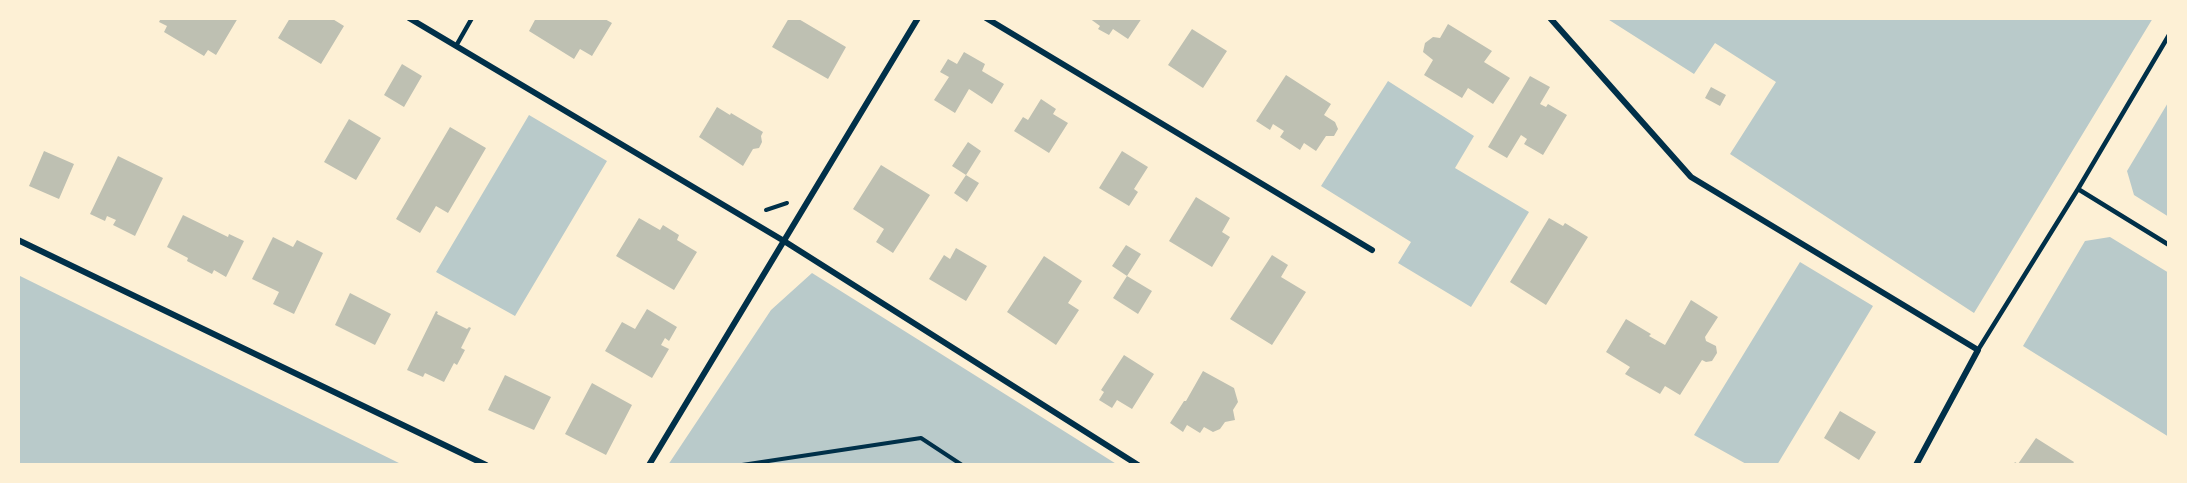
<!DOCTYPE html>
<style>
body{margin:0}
#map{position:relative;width:2187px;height:483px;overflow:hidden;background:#fdf0d5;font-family:Arial,sans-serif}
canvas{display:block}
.frame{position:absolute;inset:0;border:20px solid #fdf0d5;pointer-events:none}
</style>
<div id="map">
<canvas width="2187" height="483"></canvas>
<div class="frame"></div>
</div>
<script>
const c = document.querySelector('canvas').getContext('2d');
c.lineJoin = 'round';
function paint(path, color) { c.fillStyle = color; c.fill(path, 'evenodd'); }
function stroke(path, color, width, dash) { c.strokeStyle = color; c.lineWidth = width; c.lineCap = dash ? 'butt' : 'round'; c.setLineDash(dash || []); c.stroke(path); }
paint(new Path2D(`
 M1606 18H2153L1974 313 1730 154 1776 82 1715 43 1694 74Z
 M1388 81 1474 136 1455 168 1529 212 1471 307 1398 263 1411 242 1321 186Z
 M2169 101V217L2134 195 2127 171Z
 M529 115 607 161 515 316 436 272Z
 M2110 237 2169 273V437L2023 346 2085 241Z
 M1800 262 1873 306 1777 465H1748L1694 435Z
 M812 273 1118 465H668L771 310Z
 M18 275 403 465H18Z`), '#b9caca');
paint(new Path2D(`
 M161 18H238L216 55 208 50 204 56 164 32 167 26 159 22Z
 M290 18H331L344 26 321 64 278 38Z
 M536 18H603L612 23 592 56 580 49 574 59 529 31Z
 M789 18H797L846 47 828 79 772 47Z
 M1089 18H1142L1128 39 1113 29 1109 35 1098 29 1100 26Z
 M1448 24 1492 51 1484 62 1510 78 1493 104 1468 88 1462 98 1424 75 1433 60 1423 52 1425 43 1433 37 1440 38Z
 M1192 29 1227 51 1203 88 1168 65Z
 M964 52 985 64 982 71 1004 84 992 104 969 89 955 113 934 100 949 77 940 72 948 59 957 64Z
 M402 64 422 76 404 107 384 95Z
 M1286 75 1331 104 1324 115 1335 122 1338 129 1334 136H1326L1316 151 1304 143 1300 150 1280 137 1284 131 1273 124 1270 130 1256 121Z
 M1530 76 1550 87 1540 104 1546 107 1548 104 1567 115 1543 155 1524 144 1527 139 1521 135 1507 158 1488 147Z
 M1711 87 1726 95 1720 106 1705 98Z
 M1041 99 1056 109 1053 114 1068 123 1049 153 1014 131 1023 117 1028 120Z
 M717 107 730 115 731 113 763 132 761 136 762 142 759 148 753 149 743 166 699 137Z
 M349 119 381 138 356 180 324 162Z
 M450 127 486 148 448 213 436 206 420 233 396 219Z
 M968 142 981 151 966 175 952 166Z
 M44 151 74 164 59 199 29 186Z
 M1122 151 1148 167 1134 189 1138 192 1129 206 1099 188Z
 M118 156 163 178 135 236 113 225 116 220 107 216 105 221 90 214Z
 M881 165 930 195 893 253 876 242 884 229 853 209Z
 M966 175 979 183 967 202 954 193Z
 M1196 197 1230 218 1222 232 1230 237 1212 267 1169 241Z
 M183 215 228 237 229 234 244 241 226 277 214 270 212 274 187 261 188 258 167 247Z
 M639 218 660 230 663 225 679 235 677 240 697 252 674 290 616 256Z
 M1549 218 1563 226 1565 223 1588 237 1546 305 1510 282Z
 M273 237 293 247 297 240 323 253 294 314 273 304 279 292 252 279Z
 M1126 245 1141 254 1127 276 1112 266Z
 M956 248 987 266 966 301 929 279 944 255 950 259Z
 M1272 255 1288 265 1281 277 1306 292 1272 345 1230 319Z
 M1044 256 1082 281 1068 303 1079 310 1056 345 1007 312Z
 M1127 276 1152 291 1138 314 1113 298Z
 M350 293 391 314 375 345 335 325Z
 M1691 300 1718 317 1705 337 1706 341 1716 346 1717 353 1712 361 1706 362 1702 360 1680 395 1665 386 1660 394 1625 374 1630 367 1606 352 1626 319 1651 334 1649 336 1665 345Z
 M647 309 677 327 669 341 665 338 661 345 669 349 652 378 605 351 622 322 635 329Z
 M436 311 438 312 437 314 467 329 469 327 471 328 461 348 465 350 457 365 454 363 444 382 425 373 423 377 407 370Z
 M1124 355 1154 374 1132 409 1117 400 1112 408 1099 400 1104 392 1101 390Z
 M1203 371 1234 388 1238 402 1233 410 1235 420 1225 422 1220 429 1213 432 1204 427 1200 433 1187 425 1183 432 1170 423 1184 401H1186Z
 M505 375 551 397 534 430 488 410Z
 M592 383 632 405 606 455 565 434Z
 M1840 411 1876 432 1859 460 1824 438Z
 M2036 438 2074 462 2072 465H2013L2015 462 2018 464Z`), '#bec0b2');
stroke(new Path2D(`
 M766 210 787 203
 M742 465 921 438 962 465`), '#003049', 4);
stroke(new Path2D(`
 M456 46 472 18
 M2078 189 2169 245
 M1978 350 2078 189 2169 35`), '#003049', 4.5);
stroke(new Path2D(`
 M409 18 784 241 1138 465
 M986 18 1372 250
 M1550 18 1691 177 1978 350 1916 465
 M18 240 486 465
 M649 465 918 18`), '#003049', 6);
</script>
